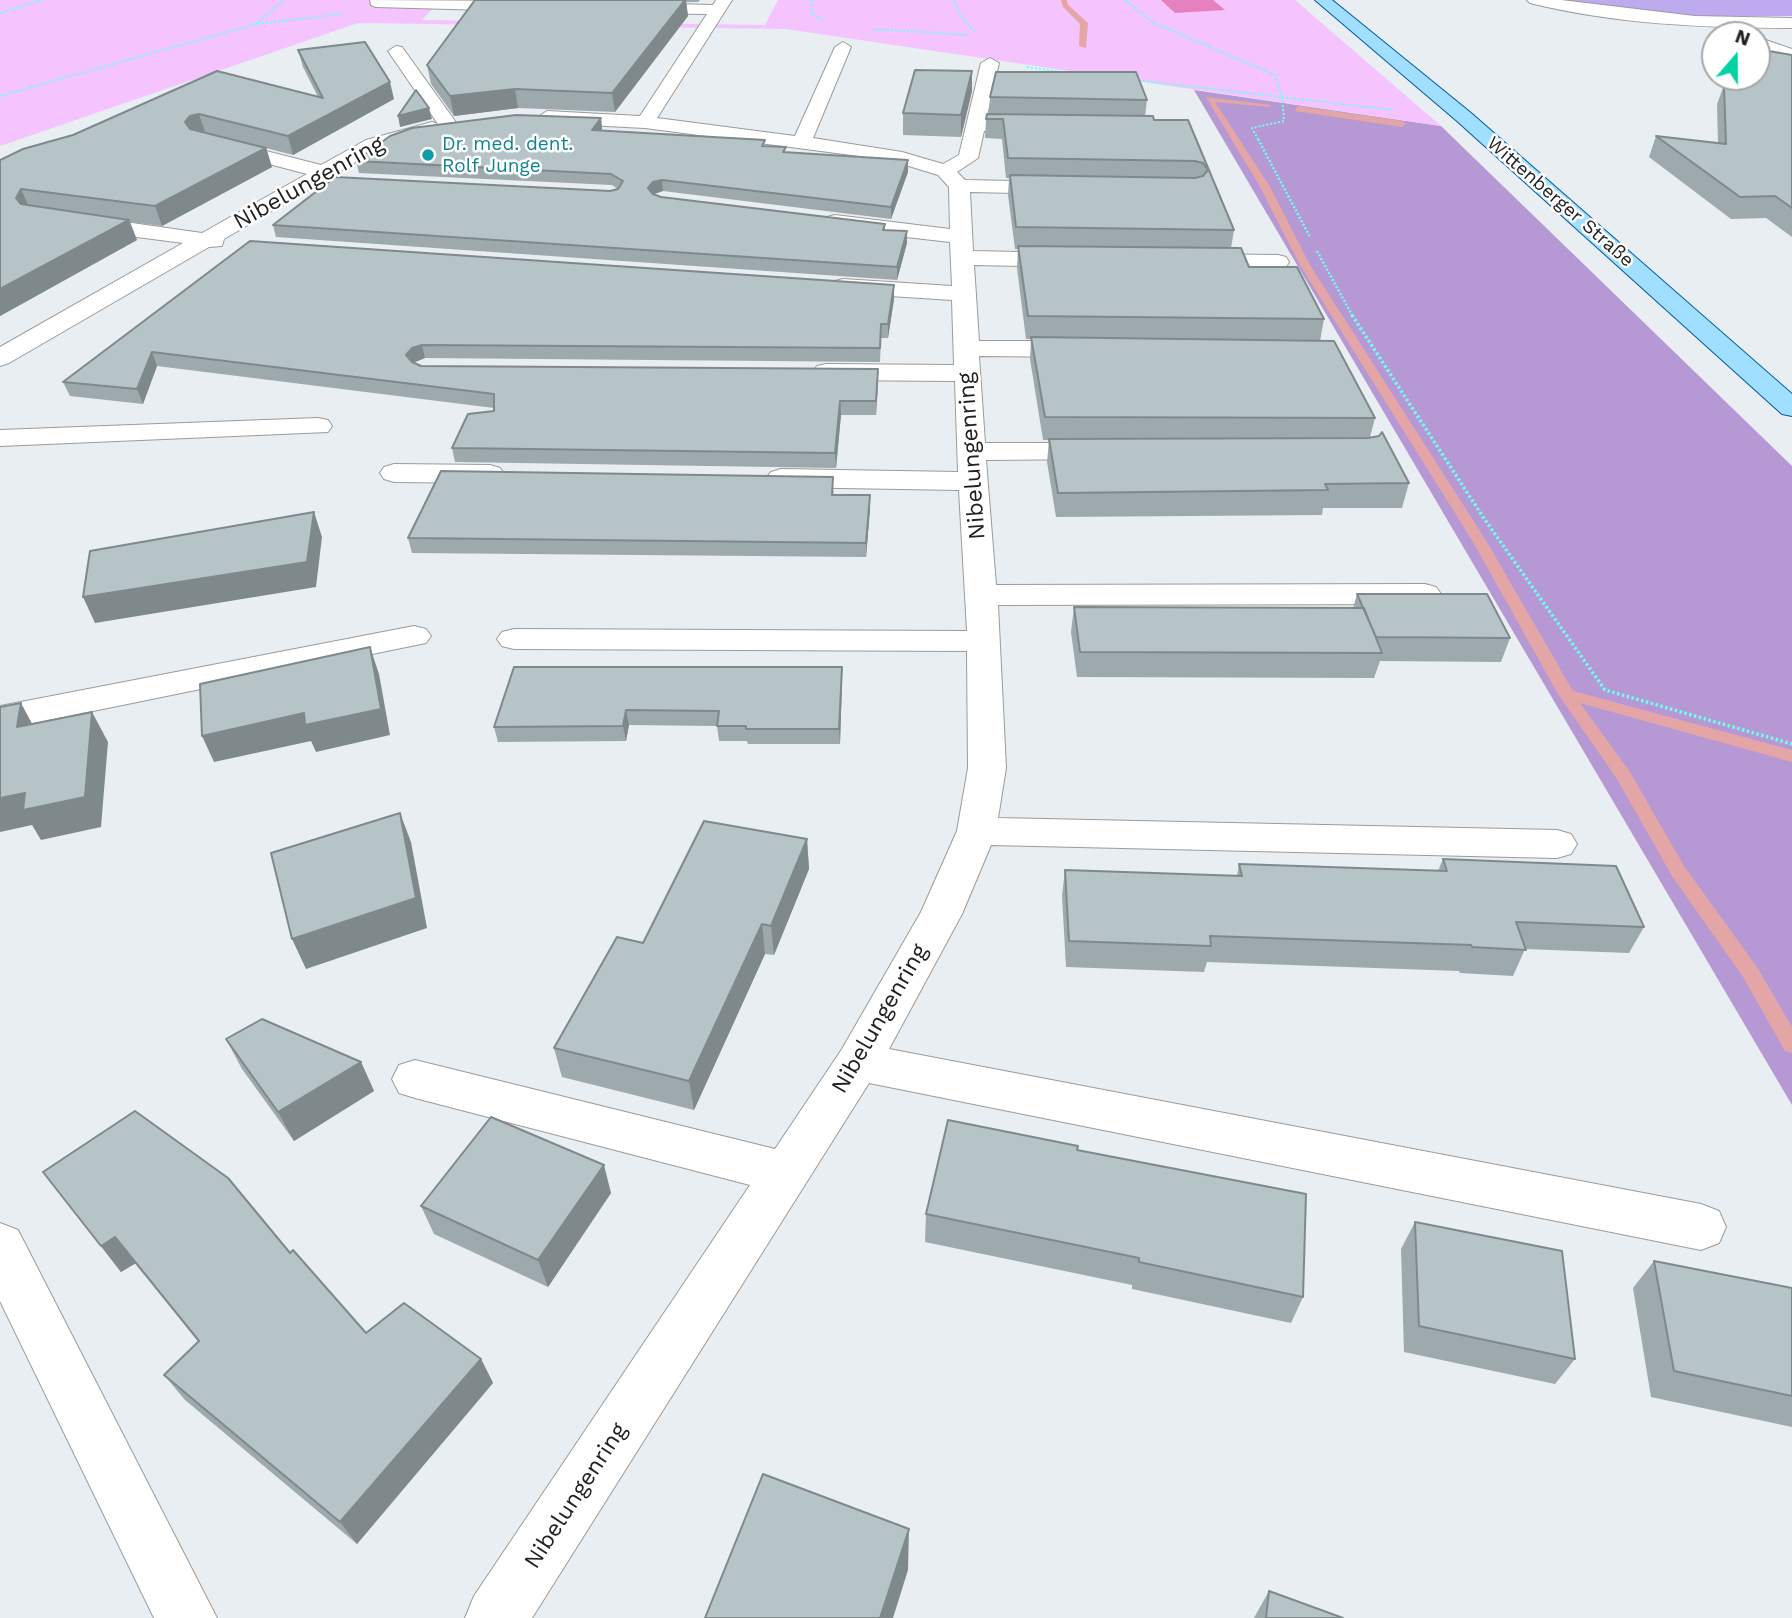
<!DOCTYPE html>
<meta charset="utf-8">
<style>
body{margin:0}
#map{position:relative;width:1792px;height:1618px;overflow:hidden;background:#e8eef2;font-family:"Work Sans",sans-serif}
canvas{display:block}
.north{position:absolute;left:1701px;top:21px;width:70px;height:70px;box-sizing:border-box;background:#fff;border:2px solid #a6a6a6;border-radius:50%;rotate:20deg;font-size:19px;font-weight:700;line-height:28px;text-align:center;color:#212121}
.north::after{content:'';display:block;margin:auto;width:24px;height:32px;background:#00d3a3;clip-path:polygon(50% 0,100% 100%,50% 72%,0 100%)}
</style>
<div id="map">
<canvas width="1792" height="1618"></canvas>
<div class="north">N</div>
</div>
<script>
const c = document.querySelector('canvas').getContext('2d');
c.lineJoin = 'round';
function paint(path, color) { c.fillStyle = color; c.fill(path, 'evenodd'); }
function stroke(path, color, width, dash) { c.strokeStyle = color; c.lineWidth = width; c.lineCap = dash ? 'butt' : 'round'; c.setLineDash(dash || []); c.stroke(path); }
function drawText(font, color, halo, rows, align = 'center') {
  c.font = font + ' "Work Sans",sans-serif'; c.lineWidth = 5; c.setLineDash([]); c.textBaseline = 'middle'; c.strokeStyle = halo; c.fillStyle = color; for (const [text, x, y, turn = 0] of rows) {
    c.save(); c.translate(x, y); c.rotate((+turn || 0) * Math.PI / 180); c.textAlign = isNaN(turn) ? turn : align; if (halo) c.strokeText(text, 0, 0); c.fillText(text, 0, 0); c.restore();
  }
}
paint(new Path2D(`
 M1559 0H1792V16H1679Z`), '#beabef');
paint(new Path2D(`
 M1194 90 1441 126 1792 466V1105Z`), '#b699d4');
paint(new Path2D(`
 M0 0H441L422 20 765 25 778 0H1295L1441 126 786 29 358 23 0 146Z`), '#f5c3fe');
paint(new Path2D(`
 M1161 0H1213L1225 10 1175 13Z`), '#e681bf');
paint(new Path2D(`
 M1061 0H1067L1068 5 1088 23 1086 48 1079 46 1080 24 1063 7Z
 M1206 97 1272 105 1268 107 1215 102 1269 185 1310 265 1487 542 1573 691 1792 750V762L1580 703 1630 772 1684 866 1757 967 1792 1027V1053L1785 1051 1743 977 1672 876 1617 779 1558 694 1473 542 1300 265 1259 185Z
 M1298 106 1402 121 1406 124 1402 127 1295 111Z`), '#e3a5a5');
const minor = new Path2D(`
 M370 0 524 1 532 6 524 11 376 7 371 5Z
 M716 0H732L657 118 795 136 835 47 843 42 851 47 813 138 902 152 943 164 959 155 981 63 990 58 999 63 986 120H1039L1048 126 1039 132 984 131 978 158 957 172 965 180 1062 182 1069 184 1072 188 1069 192 1062 194 970 192 973 251 1068 253 1076 255 1079 260 1076 265 1068 267 974 265 979 341H1083L1092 344 1096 349 1092 354 1083 357 979 356 985 443H1098L1108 445 1112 451 1108 457 1098 459 986 460 996 585 1425 584 1436 587 1441 594 1436 601 1425 604 998 605 1006 768 998 818 1557 830 1571 834 1577 844 1571 854 1557 858 991 845 962 914 889 1049 1701 1204 1719 1211 1726 1227 1719 1243 1701 1250 869 1083 532 1618H465L474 1596 750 1185 415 1098 399 1093 392 1079 399 1065 415 1060 775 1149 842 1049 921 912 957 831 968 768 967 651 514 649 502 646 497 639 502 632 514 629 967 631 959 490 781 487 771 484 766 478 771 472 781 469 958 472 955 381 826 380 817 378 813 372 817 366 826 364 954 365 952 300 843 293 835 291 831 286 835 281 843 279 952 286 950 242 835 229 827 227 824 222 827 217 835 215 950 229 949 187 938 175 899 163 859 156 645 128 547 123 538 117 547 111 640 116 707 14 636 13 628 8 636 3 713 5Z
 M1527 0H1561L1695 16 1792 18V28C1705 28 1614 24 1530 3Z
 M1757 37 1792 49V60L1757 48Z
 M396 46 402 47 455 121 457 125 455 129H441L439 132 380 148 224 239 222 246 209 247 9 363 0 366V347L183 243 83 230 75 228 72 223 75 218 83 216 202 233 307 174 212 149 209 145 212 141 219 139 321 165 366 140 432 122 438 124 388 51Z
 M1195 254 1278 255 1286 257 1289 262 1286 267 1278 269 1187 266 1184 261 1187 256Z
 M318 418 328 420 332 426 328 432 0 446V430Z
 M394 464 490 465 500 468 504 474 500 480 490 483 394 482 384 479 380 473 384 467Z
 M414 626 426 629 431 636 426 643 0 730V706Z
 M0 1223 18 1230 217 1618H154L0 1301Z`);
const major = new Path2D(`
 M1315 0H1332L1471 113 1792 394V416L1782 414 1457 121Z`);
stroke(minor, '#9b9b9b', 2);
stroke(major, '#00599f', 2);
stroke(new Path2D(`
 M812 0 811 13 822 20
 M954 0 961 17 976 33
 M1125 0 1152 22 1275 75 1282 97 1284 121 1252 128 1259 141
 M0 13 43 0
 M256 24 284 0
 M875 29 968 35
 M1027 67 1070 73
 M1135 80 1394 110
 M0 96 256 24 342 14`), '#6cffed', 2, [2, 2]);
stroke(new Path2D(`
 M1258 139 1310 237
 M1317 251 1353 317`), '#6cffed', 2.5, [2, 2]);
stroke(new Path2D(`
 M1352 315 1483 517 1605 690 1792 744`), '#6cffed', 3.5, [2.5, 2.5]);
paint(minor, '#fff');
paint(major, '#a0dfff');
paint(new Path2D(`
 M475 0H700L698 2H686L688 16 615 112 518 108 454 116 431 84 427 65Z
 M298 50 394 99 293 155 266 148 272 167 162 226 130 222 137 240 0 316V160L73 135 217 71 318 97 303 67Z
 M1792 55V237L1766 218 1731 219 1649 157 1656 136 1718 143 1717 104 1724 85Z
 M972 91 961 137 903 135V113Z
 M990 97 1147 100 1145 116 1154 120H1188L1234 230 1231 248 1249 267 1324 319 1320 341 1375 418 1370 437 1409 483 1402 508H1323L1322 515 1056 517 1047 462 1049 440H1043L1030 359 1031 339H1026L1017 268 1018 249H1015L1008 195 1009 178H1006L1002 139 985 138 986 119 989 114Z
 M601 118 602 129 601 130 765 146 787 153 908 160V172L891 219 663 191 654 194 661 197 885 224V230L907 231V243L897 280 276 237 273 225 610 191 618 189 612 185 359 173 356 161Z
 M250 241 894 285V299L888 338H881L880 362 425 358 415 362 414 363 421 366 878 369 876 415H841L836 468 455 462 452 448 494 411V408L157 366 143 404 70 396 63 382Z
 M834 491 833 495 870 509 866 557 412 553 408 538Z
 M1357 594 1510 638 1501 662 1380 661 1374 678 1077 677 1071 632 1074 607 1353 608Z
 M842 682 840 744H748L747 741H719L717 726 629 725 626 741 498 742 494 727Z
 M807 839 809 869 774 955 765 954 694 1110 562 1077 554 1048 643 943Z
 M1443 859 1644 927 1629 953 1525 949 1513 976 1460 973 1459 971 1207 962 1204 972 1066 967 1062 896 1065 870 1237 876 1239 864 1438 871Z
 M226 1039 361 1062 374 1091 294 1141 242 1069Z
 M1077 1150 1303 1297 1291 1323 1132 1289V1285L925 1242 926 1214Z
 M43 1172 290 1253 366 1333 481 1359 493 1383 357 1544 185 1400 164 1375 199 1342 136 1263 121 1272Z
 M611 1193 548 1287 434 1234 421 1206Z
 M1415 1222 1575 1359 1555 1384 1404 1352 1401 1249Z
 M1654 1261 1792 1288V1427L1651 1397 1633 1288Z
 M1269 1591 1343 1618H1254Z`), '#9da9ac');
paint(new Path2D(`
 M685 0H686L688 16 615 112 612 93Z
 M972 71V91L961 137V115Z
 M390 82 394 99 293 155 288 136Z
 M515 89 518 108 454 116 450 96Z
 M429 108 432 119 400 127 398 116Z
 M199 114 205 132 191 141 185 122 190 116Z
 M601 118 602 129 593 141 592 130Z
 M266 148 272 167 162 226 155 206Z
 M908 160V172L891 219V207Z
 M662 180 663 191 654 194 649 200 648 188 653 182Z
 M21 189 30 209 25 218 16 198Z
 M129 220 137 240 0 316V289Z
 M907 231V243L897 280V267Z
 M894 285V299L888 338V324Z
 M422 345 425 358 415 362 409 369 406 355 412 348Z
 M152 352 157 366 143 404 137 389Z
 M878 369V383L876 415V401Z
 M840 401 841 415 836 468 835 453Z
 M870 495V509L866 557V543Z
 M314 512 322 537 316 587 95 623 83 597Z
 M370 647 379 674 390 735 316 752 311 741 214 762 202 736Z
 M842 667V682L840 744 839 729Z
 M21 703 37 733 17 727Z
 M626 710 629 725 626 741 623 726Z
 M92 712 108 742 101 827 41 840 32 825 0 832V798L25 793Z
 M400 813 411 842 427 928 306 969 292 939Z
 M807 839 809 869 774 955 771 926Z
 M762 924 765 954 694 1110 689 1081Z
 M361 1062 374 1091 294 1141 278 1112Z
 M604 1165 611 1193 548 1287 538 1260Z
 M115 1237 136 1263 121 1272 101 1246Z
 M481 1359 493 1383 357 1544 340 1522Z
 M909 1529 908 1570 893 1618H880Z`), '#7f898c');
const building = new Path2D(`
 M475 0H685L612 93 515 89 450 96 427 65Z
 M365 42 390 82 288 136 199 114 190 116 185 122 190 129 266 148 155 206 21 189 16 198 21 204 129 220 0 289V160L23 149 73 135 217 71 323 98 298 50Z
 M1757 49 1792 55V208L1775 196 1740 197 1656 136 1726 144 1724 85 1730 77H1757Z
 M915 70 972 71 961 115 903 113Z
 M996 72H1136L1147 100 990 97Z
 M416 90 429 108 398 116Z
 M987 114 1153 116 1154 120H1188L1234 230 1016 227 1010 175 1195 178 1203 176 1208 170 1203 163 1195 161 1008 158 1003 119H986Z
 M516 115 601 118 592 130 765 140 762 146 786 147 783 152 908 160 891 207 662 180 653 182 648 188 653 194 661 197 885 224 883 230 907 231 897 267 273 225 335 177 610 191 618 189 623 181 611 174 356 161 390 136 412 128Z
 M250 241 894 285 888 324H881L880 348 422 345 412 348 406 355 412 362 421 366 878 369 876 401H840L835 453 452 448 468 414 494 411V394L152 352 137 389 63 382Z
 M1018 246 1241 248 1249 267H1297L1324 319 1028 316Z
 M1031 337 1334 341 1375 418 1045 417Z
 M1382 432 1409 483 1325 484 1328 490 1058 493 1049 439 1368 438 1379 436Z
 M441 471 833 477 832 495H870L866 543 408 538Z
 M314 512 307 562 83 597 90 551Z
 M1357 594H1487L1510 638 1376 637Z
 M1074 607 1364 608 1382 653 1080 652Z
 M370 647 381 709 305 725 304 713 202 736 200 684Z
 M514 667H842L839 729H746V726H717L719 711 626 710 623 726 494 727Z
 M21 703 17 727 92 712 85 797 23 810 25 793 0 798V707Z
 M400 813 416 898 292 939 271 853Z
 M704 821 807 839 771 926 762 924 689 1081 554 1048 617 937 643 943Z
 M1443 859 1616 866 1644 927 1516 922 1526 950 1472 947 1471 945 1210 936 1211 946 1069 941 1065 870 1242 876 1239 864 1447 871Z
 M262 1019 361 1062 278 1112 226 1039Z
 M135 1111 228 1178 290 1253 293 1250 366 1333 404 1303 481 1359 340 1522 164 1375 199 1341 115 1237 101 1246 43 1172Z
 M491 1117 604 1165 538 1260 421 1206Z
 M948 1120 1078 1146 1077 1150 1306 1194 1303 1297 1139 1262V1258L926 1214Z
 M1415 1222 1562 1251 1575 1359 1419 1326Z
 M1654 1261 1792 1288V1396L1674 1371Z
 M763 1474 909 1529 880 1618H705Z
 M1269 1591 1343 1618H1266Z`);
paint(building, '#b6c4c8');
stroke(building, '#7f898c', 2);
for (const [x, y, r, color] of [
 [428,155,7,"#0f9aa8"]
]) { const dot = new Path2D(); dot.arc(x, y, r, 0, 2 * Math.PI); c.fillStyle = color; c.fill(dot); stroke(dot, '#fff', 2.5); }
drawText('19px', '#0d838f', '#fff', [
 ["Dr. med. dent.",442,144],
 ["Rolf Junge",442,166]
], 'left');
drawText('19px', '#212121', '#fff', [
 ["Wittenberger Straße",1560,202,41]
]);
drawText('23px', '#212121', '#fff', [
 ["Nibelungenring",309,183,-29],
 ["Nibelungenring",972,456,-94],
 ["Nibelungenring",880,1019,-60],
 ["Nibelungenring",576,1496,-57]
]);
</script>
